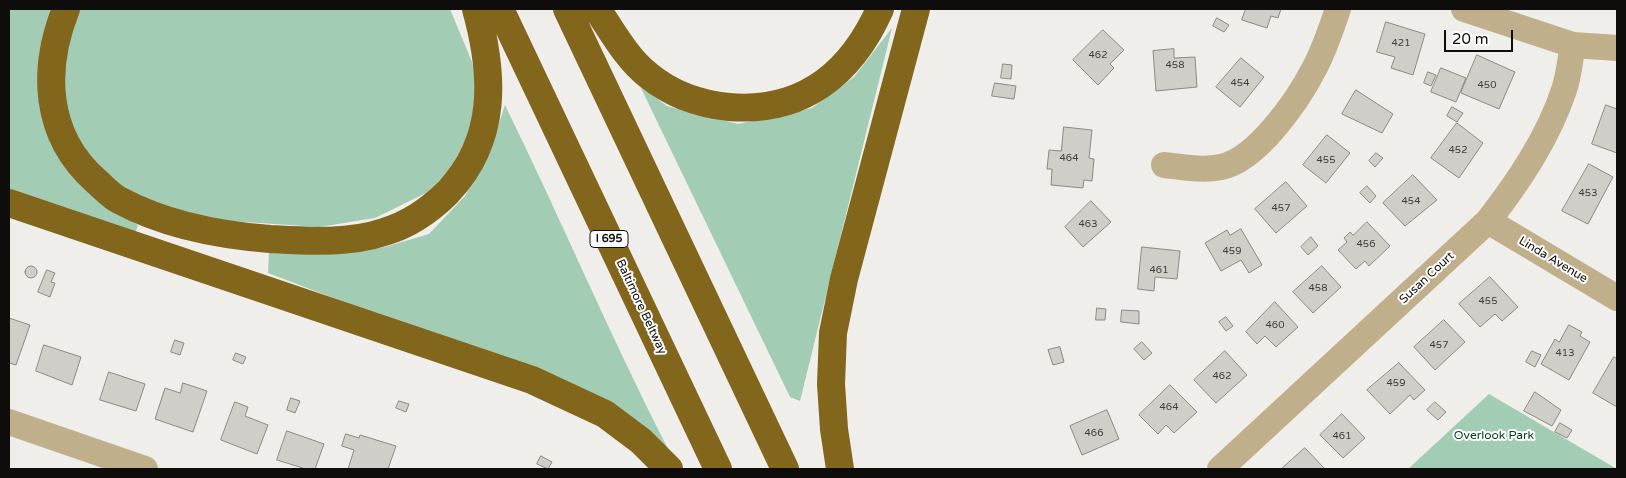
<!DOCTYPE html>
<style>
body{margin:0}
#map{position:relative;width:1626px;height:478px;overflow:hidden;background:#f0eeea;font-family:"Varela Round",sans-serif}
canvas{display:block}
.frame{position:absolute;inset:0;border:10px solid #0e0d0b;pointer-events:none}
.scale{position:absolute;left:1444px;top:30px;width:69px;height:22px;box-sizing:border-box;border:2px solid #0e0d0b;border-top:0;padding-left:6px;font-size:15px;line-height:18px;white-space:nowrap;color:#0e0d0b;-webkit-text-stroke:4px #fff;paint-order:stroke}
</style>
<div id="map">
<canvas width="1626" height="478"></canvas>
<div class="frame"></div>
<div class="scale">20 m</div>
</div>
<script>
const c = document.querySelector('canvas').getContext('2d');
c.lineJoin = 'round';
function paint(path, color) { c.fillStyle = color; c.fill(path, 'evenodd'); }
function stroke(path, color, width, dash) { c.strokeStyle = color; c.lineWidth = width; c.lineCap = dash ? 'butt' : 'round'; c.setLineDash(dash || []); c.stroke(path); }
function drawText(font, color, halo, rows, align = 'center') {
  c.font = font + ' "Varela Round",sans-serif'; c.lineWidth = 4; c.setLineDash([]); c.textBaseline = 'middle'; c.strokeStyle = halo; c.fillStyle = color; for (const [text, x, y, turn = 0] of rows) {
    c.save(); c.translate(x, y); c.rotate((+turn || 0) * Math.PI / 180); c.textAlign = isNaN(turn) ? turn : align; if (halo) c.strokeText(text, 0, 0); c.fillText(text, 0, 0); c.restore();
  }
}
paint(new Path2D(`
 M9 9H54L51 14 38 70 41 106 84 188 138 225 135 234 9 191Z
 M76 9H450L472 62 477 85 474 114 465 141 450 170 426 193 375 218 319 227 215 220 155 203 101 175 61 108 59 79Z
 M892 28 800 401 790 397 640 86 667 106 738 124 812 108 854 77Z
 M505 105C561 219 610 336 668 449L370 312 268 273 269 252 330 255 385 247 429 234 465 196 491 148Z
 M1489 394 1617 469H1408Z`), '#a3ccb5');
const building = new Path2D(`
 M1246 9H1281L1278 18 1271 16 1267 28 1242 20Z
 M1217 18 1229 25 1224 32 1213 26Z
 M1386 22 1425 34 1413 75 1391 68 1395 57 1377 52Z
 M1103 30 1124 50 1110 64 1114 68 1098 85 1073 60Z
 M1174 49V58L1195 57 1197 87 1156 91 1153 51Z
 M1477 55 1515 72 1499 109 1461 93Z
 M1241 58 1264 77 1240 107 1216 87Z
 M1003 64 1012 65 1011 79 1001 78Z
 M1441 68 1466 78 1456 102 1431 92Z
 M1428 72 1436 75 1431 86 1424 83Z
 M995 83 1016 86 1014 99 992 96Z
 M1356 90 1393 114 1382 133 1342 114Z
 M1606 105 1617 109V153L1592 144Z
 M1452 107 1463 113 1457 122 1447 116Z
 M1457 123 1483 143 1459 178 1431 158Z
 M1064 127 1092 130 1089 158 1094 159 1092 181 1084 180 1083 188 1051 185 1052 169H1047L1049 150 1061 151Z
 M1327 135 1350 153 1326 183 1303 165Z
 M1376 153 1383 158 1375 167 1369 161Z
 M1589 164 1613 177 1588 224 1562 211Z
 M1413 175 1437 200 1405 226 1383 203Z
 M1286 182 1307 206 1276 233 1255 209Z
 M1367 186 1376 196 1370 203 1360 193Z
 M1091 201 1111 222 1083 247 1065 227Z
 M1367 222 1390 246 1369 266 1365 261 1356 269 1338 250 1347 242 1344 238 1350 232 1353 235Z
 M1241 229 1262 265 1249 273 1241 260 1221 271 1205 243 1227 230 1230 235Z
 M1311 237 1318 246 1308 255 1301 247Z
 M1142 247 1180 251 1177 279 1155 277 1154 291 1138 289Z
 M25 272a6 6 0 1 1 12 0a6 6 0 1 1-12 0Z
 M1322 266 1341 287 1313 313 1293 292Z
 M47 270 55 273 51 282 55 283 50 297 38 292Z
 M1490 277 1518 307 1502 321 1495 314 1480 327 1459 304Z
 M1275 302 1298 327 1276 347 1265 336 1257 344 1246 332Z
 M1097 308 1106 309 1105 320H1096Z
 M1122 310 1139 311V324L1121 322Z
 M1226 317 1233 326 1226 331 1219 322Z
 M9 318 30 325 16 365 9 363Z
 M1444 320 1465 342 1435 370 1414 347Z
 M1569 325 1582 332 1580 336 1590 342 1569 380 1541 364 1555 339 1559 342Z
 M175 340 184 343 180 355 171 352Z
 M1142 342 1152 353 1144 360 1134 349Z
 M44 345 81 357 72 385 36 371Z
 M1060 347 1064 362 1053 365 1048 350Z
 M1225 351 1247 375 1216 403 1194 380Z
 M1532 351 1541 355 1535 367 1526 362Z
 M236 353 246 357 243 364 233 360Z
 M1614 357 1617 359V407L1593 393Z
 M1399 363 1425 390 1414 400 1410 395 1390 414 1367 390Z
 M109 372 145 384 136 411 100 400Z
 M183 383 207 391 193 432 155 419 165 388 180 393Z
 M1170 385 1197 412 1174 433 1166 425 1158 434 1139 415Z
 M1535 392 1561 410 1552 426 1524 411Z
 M291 398 300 401 295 413 287 410Z
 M399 401 409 404 406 412 396 408Z
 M235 402 248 407 245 416 268 425 257 454 221 440Z
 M1435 402 1446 412 1438 420 1427 410Z
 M1107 410 1119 439 1082 455 1070 426Z
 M1342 414 1365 438 1343 458 1320 435Z
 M1560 423 1572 430 1567 438 1555 432Z
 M287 431 324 444 315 469H306L277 460Z
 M346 434 359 438 360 435 396 446 388 469H348L354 450 342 446Z
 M1305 448 1325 469H1281L1291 460Z
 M541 456 552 462 548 469 537 464Z`);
paint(building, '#d0cec9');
stroke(building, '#8a8984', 1);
stroke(new Path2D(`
 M1464 9 1573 45 1617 48
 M1164 165C1182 167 1203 171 1221 167 1257 160 1298 100 1314 69 1324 51 1331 29 1338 9
 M1488 221 1617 298
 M9 422 145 469
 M1220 469 1488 221C1519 181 1548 138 1564 90 1569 76 1570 59 1573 45`), '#bfaf8a', 26);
stroke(new Path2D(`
 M66 9C42 69 44 135 96 181 103 187 111 196 119 200 165 225 218 235 270 239 307 241 348 244 384 232 408 225 430 210 448 192 498 139 494 74 476 9
 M500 9 718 469
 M567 9 785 469
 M597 9C612 31 627 59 648 75 671 94 699 104 729 107 802 113 851 74 880 9
 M9 203 532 380 605 414 641 441 669 469
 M840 469 834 429 831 384 833 333 844 279 916 9`), '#82661c', 28);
drawText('10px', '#3e3d3a', null, [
 ["421",1401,43],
 ["462",1098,55],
 ["458",1175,65],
 ["454",1240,83],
 ["450",1487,85],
 ["452",1458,150],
 ["464",1069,158],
 ["455",1326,160],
 ["453",1588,193],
 ["454",1411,201],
 ["457",1281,208],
 ["463",1088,224],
 ["456",1366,244],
 ["459",1232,251],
 ["461",1159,270],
 ["458",1318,288],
 ["455",1488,301],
 ["460",1275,325],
 ["457",1439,345],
 ["413",1565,353],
 ["462",1222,376],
 ["459",1396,383],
 ["464",1169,407],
 ["466",1094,433],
 ["461",1342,436]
]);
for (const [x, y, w] of [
 [609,239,38]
]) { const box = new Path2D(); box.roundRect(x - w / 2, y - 8.5, w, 17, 4); c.fillStyle = '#fff'; c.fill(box); stroke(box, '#0e0d0b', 1); }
drawText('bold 11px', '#0e0d0b', null, [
 ["I 695",609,239]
]);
drawText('12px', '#0e0d0b', '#fff', [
 ["Linda Avenue",1553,260,31],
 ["Susan Court",1427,278,-43],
 ["Baltimore Beltway",641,307,65]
]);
drawText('12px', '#003a22', '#fff', [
 ["Overlook Park",1494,436]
]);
</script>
